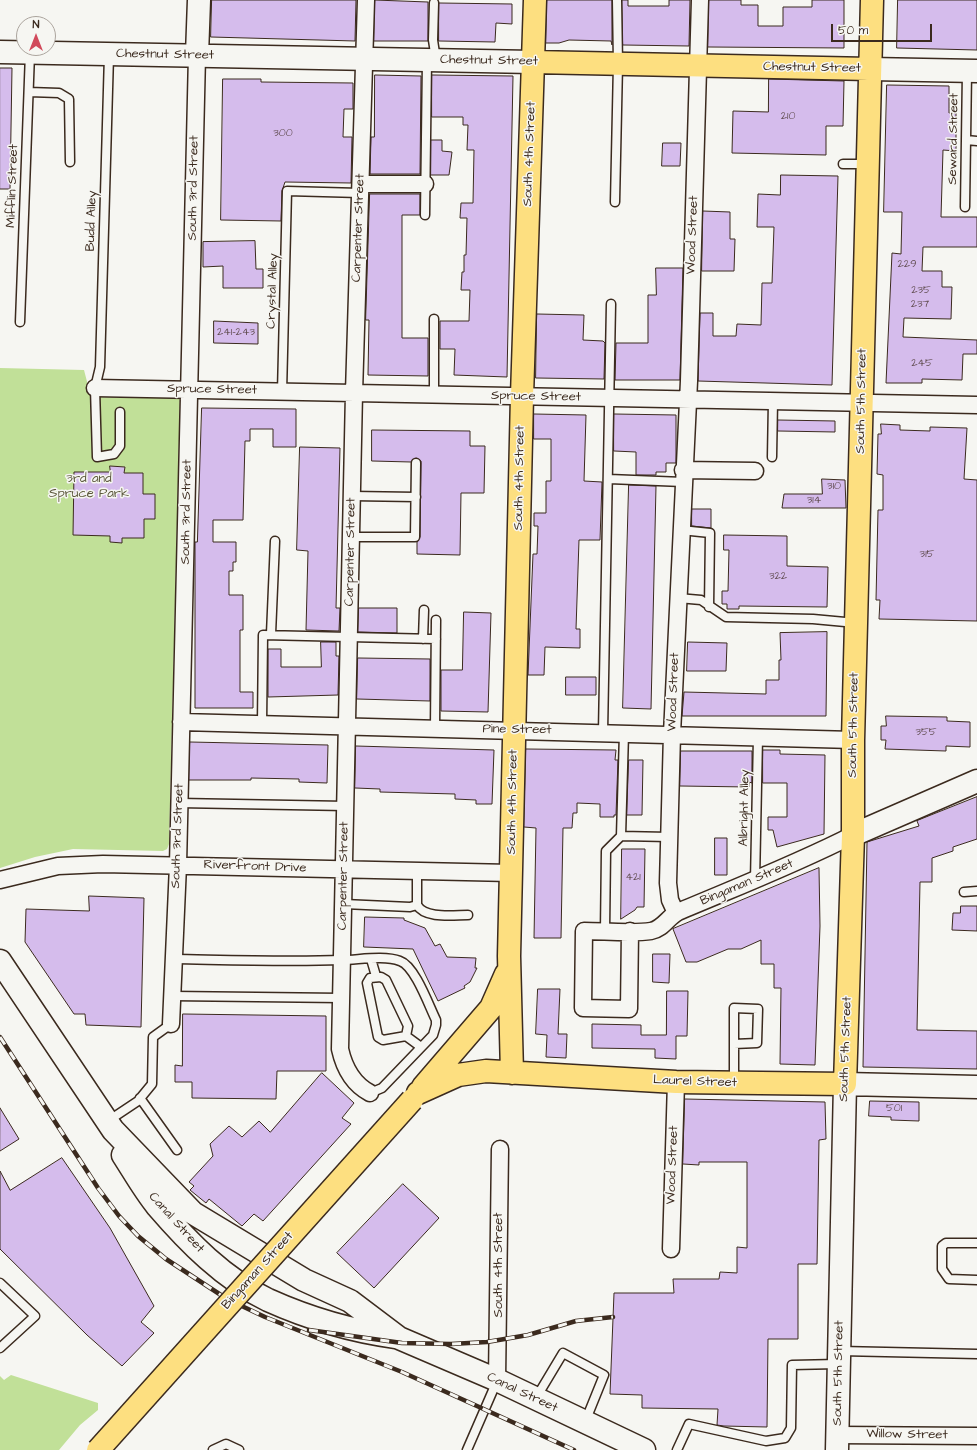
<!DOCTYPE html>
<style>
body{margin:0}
#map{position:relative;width:977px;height:1450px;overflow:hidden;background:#f6f6f2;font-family:"Architects Daughter",sans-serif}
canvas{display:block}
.north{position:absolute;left:16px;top:16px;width:40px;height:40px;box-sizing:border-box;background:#f6f6f2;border:1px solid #aba49d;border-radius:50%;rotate:0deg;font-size:11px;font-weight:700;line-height:16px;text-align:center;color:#3b2a1e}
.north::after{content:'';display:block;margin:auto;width:14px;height:18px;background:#d1495b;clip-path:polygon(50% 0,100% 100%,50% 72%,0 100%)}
.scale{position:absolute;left:831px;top:24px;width:101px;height:18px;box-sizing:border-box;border:2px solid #3b2a1e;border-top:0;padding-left:5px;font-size:12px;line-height:14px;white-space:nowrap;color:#3b2a1e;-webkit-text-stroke:3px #f6f6f2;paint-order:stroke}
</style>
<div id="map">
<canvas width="977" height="1450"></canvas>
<div class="north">N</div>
<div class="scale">50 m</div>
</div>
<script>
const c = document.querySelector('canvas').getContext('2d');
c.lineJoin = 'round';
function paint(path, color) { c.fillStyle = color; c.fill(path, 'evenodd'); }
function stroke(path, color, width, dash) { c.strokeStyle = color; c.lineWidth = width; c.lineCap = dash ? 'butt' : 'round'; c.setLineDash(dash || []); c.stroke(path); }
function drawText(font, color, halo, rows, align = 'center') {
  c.font = font + ' "Architects Daughter",sans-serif'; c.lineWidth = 3; c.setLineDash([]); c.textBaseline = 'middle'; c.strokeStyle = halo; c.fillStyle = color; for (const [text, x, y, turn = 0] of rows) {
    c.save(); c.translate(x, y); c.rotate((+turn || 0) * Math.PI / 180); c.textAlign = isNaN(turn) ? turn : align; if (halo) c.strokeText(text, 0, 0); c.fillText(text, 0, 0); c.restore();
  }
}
paint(new Path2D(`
 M0 368 84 370 91 397 180 398 169 844 167 849 163 851 73 849 35 857 0 868Z
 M11 1375 98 1403V1410L80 1425 59 1450H0V1376L4 1380Z`), '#c1e098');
const building = new Path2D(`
 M212 0H356L355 41 211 37Z
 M375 0 428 2V41H374Z
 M547 0H612V45L611 41 569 40 559 43H546Z
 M622 0H628V6H669V0H690L689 46 623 45Z
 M709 0H741V5H758V26H783V7H812V0H844V48L708 47Z
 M898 0H977V50L897 48Z
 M439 3 512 4V24L496 23 495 42 439 41Z
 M0 68H12L10 189H0Z
 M375 75 421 76 420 174H370L371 137H374Z
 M432 75 513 76 507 377 454 375 455 349H440V321H469L470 290H461L462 272H464V255H466L467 218H460L461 203H473L474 150H467L468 125H463V117H432Z
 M223 79H261V82L353 83V109H344L343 137H352L351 183 285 182 282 191 281 221 221 220Z
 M769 79 844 81 843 126H826V155L732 153 733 111 768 112Z
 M887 85 949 86V113H956V151L943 150 941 217H977V247H923L922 271H942V287H952L951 319 904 318 903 337 977 340V354H963L962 380 922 379V383H886L892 253 901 254 902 212H884Z
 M431 140H442V151L452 152 449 175H431Z
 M663 143H681L680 166H662Z
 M781 175 838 176 832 385 698 381 700 313H713V336H736L737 324 761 325 762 283H772L774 227H757L758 194 780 195Z
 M370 194H420V215H402V338H428V376L368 375 369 320H366Z
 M703 211 730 212V239H735L734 271H702Z
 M255 241 256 269H263V288H223V266L203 267V242Z
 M656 268H683L680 380H615L616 343H648V295H656Z
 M537 314 584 315 583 340 603 341 605 343 604 379 536 378Z
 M214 321 258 323V344L214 343Z
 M202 408 296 409V447H273V429H250V441H245L243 520H213V542H236V562H233V571H229V595H243V630H240V692H253V708H195V542H197Z
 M534 414 586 415 584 481 602 482 600 540H579L576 629H580V648L545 647 544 675H528L533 554H537L538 526H534V513H546V481H551V439H534Z
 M614 414 676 415V463H666V472H656V475H636V452L614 451Z
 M778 420 835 421V432L778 431Z
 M881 424 900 425V430L930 431V427L967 428 964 479 977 480V621L879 619 880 600H876L878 510H883V475L877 474 878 434H881Z
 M372 430 470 431V446H485L484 493H461L460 555 417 554V542L420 537 421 461 416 458 411 462 372 461Z
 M300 447 340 448 336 608H340L339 631 306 630 308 551 297 550Z
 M110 466 125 467 124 473H143V494H155V519H144V538H122V543L110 542V536L73 535 74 472H110Z
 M822 479 845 480 846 508H782L784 494H822Z
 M629 485 656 486 651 709 623 708Z
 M692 509H711V528L692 526Z
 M724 535 787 536V566L828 567 827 607 739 606V609H727V604H722V591H728L729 550H724Z
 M359 608H397V633L358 632Z
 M464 612 491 613 488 712 441 711V670H462Z
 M827 632 826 716H682L684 692 766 694V680H779V660H781L780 633Z
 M321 642H336V656H339L338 695 268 697V649H281V667H321Z
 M688 642 727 643 726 671H687Z
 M358 658 430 659V701L357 699Z
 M566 677H596V695H566Z
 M886 716 947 717V721L970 722V747L946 746V751L885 749 886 740H881V726H886Z
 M190 742 328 745 327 783 299 782V779L251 778V780H189Z
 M356 746 494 750 492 804H476V800L455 799V794L380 792V789L355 788Z
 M526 749 616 750 615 760H618L616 815H614V817H600V804L577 803V813H573L572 828H563L561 938H534L536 828 524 827Z
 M763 750H780V754L825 755 824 834 777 847 773 830H768V817H787V783H763Z
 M681 751H752V783L749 782V787L680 786Z
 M629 760H643L642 815H627Z
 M977 797V839L953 847V851L932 858V882H920L917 1030 977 1031V1069L863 1067 867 842 919 826 917 821Z
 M715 838H727V875H715Z
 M622 849H645L644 907H637L635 910 621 919Z
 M819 868 820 926 815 1065 780 1064 781 988H774V964H761V940L741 949H728L697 962H686L673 929Z
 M89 896 144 898 141 1027 86 1025 85 1014H74L25 942 26 909 89 911Z
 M961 906H977V931L952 930 953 913H960Z
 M365 917 404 918V920L425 928 435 946 440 944 447 957 476 958 475 968H477L470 982 464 986 465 988 438 1001 413 949 364 947Z
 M653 954H670L669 983 653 982Z
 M538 989H560L558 1034H567L566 1058 546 1057 547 1035 536 1034Z
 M667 991H688L687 1036H676V1059L655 1058V1049L592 1048V1024L641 1025V1035H666Z
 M183 1014 326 1016V1071H277L276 1099 192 1098V1082H175V1065L182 1066Z
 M322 1073 354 1103 342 1118 351 1124 263 1221 254 1214 242 1226 209 1199 206 1203 190 1190 194 1186 189 1182 213 1156 210 1144 229 1126 242 1137 259 1121 270 1132Z
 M685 1099 825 1102 826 1139 819 1140 817 1264H798V1339H768L767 1427 724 1426 717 1425 718 1409 642 1408V1395L610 1394 614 1293H674L673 1279H719L720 1272 737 1273V1247L747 1248V1162H699V1165L683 1164Z
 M870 1101 919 1102V1121L891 1120V1117L869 1116Z
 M0 1108 19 1139 0 1151Z
 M62 1158 110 1228 154 1306 141 1322 154 1333 122 1366 87 1335 0 1249V1171L10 1190Z
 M403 1184 439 1218 374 1288 337 1253Z`);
paint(building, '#d5bcec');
stroke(building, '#3b2a1e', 1);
const lane = new Path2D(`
 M434 3 433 40 436 60
 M109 55 100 367 95 388 97 457 114 454 120 446V412
 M29 92 59 93 69 99 70 162
 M966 140 977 141
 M843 164H867
 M615 202 618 64 617 0
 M965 207 967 72
 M425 215 427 60
 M434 319V395
 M20 322 30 53
 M282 392 287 191 360 193
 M772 457 773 401
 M609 479 683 482
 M352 496 416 497
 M681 530 710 533 709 607
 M351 537H415L416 463
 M678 598 701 600 726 617 813 619 856 623
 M271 634 275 541
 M423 639 424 610
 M262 724 263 635 436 639
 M435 728 436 620
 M603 732 611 304
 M179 803 346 806
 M621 836 624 733
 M621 836 669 837
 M417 871V905C425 919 453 915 468 915
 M755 881 758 737
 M964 892 977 891
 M344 904 410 907 417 905
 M605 931 606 851 621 836
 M174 959C230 960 286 962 342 960 358 960 384 955 400 961 415 966 429 1006 436 1020V1025L433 1035 382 1088 370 1093
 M371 959 376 976
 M172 996 341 998
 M406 1036 408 1026 386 980 381 977 370 978 367 983 378 1037 383 1040 406 1036 421 1047
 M734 1044 757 1043 758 1009 734 1008V1082
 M140 1098 177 1150
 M108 1121 138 1101 152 1084 153 1037 171 1024
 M977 1243H946L942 1246V1269L949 1279 977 1280
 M0 1283 35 1316 0 1348
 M840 1351 977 1354
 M536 1398 563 1353 604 1375 585 1422
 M213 1450 226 1444 239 1450
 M467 1450 497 1381
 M677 1450 689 1424 766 1441 785 1438 791 1428 792 1365 838 1364`);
const street = new Path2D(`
 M366 0 354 393 340 1049C344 1067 353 1084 370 1093
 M361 184H425
 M95 388 977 405
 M683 470 755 471
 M181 722 853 740
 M0 880 58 866 103 864 511 873
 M676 913 670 900 668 883 672 734 689 381 700 0
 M630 931 629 1009 583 1008 584 931C603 931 633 934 651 931 663 929 668 917 678 912 737 887 796 864 853 835
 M171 1024 178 865 197 55
 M671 1249 676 1082
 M497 1380 500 1149
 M837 1435 977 1436`);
const secondary = new Path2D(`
 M0 52 533 62
 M197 55 199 0
 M870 69 977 71
 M853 835 977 781
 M0 961 113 1130 193 1213 304 1280 350 1301 399 1338 497 1380 644 1450
 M123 1155C134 1172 144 1190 157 1206 188 1242 224 1279 268 1300 308 1318 352 1331 396 1337
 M837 1450 845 1084 977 1087`);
const primary = new Path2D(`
 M533 62 870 69
 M512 1073 509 956 522 396 535 0
 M423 1087 491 1008 506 974
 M418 1093 458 1075 486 1071 676 1082 845 1084 853 835V740L872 0`);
stroke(lane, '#3b2a1e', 11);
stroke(street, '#3b2a1e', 19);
stroke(secondary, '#3b2a1e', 25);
stroke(primary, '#3b2a1e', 25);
stroke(lane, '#f6f6f2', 8);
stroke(street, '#f6f6f2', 16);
stroke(secondary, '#f6f6f2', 22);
stroke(primary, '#fddf80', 22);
const rail = new Path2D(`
 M0 1037 98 1188 119 1216 138 1236 166 1259 227 1299 265 1317 402 1372 574 1450
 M309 1330 402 1343 451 1344 487 1342 528 1335 576 1321 613 1317`);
stroke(rail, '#3b2a1e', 4.5);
stroke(rail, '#f6f6f2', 3, [9]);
const primaryBridge = new Path2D(`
 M98 1450 412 1100`);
stroke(primaryBridge, '#3b2a1e', 25, []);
stroke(primaryBridge, '#fddf80', 22);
drawText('11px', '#624e52', null, [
 ["210",788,117],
 ["300",283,134],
 ["229",907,265],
 ["235",921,291],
 ["237",920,305],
 ["241-243",236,333],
 ["245",922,364],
 ["310",834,487],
 ["314",814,501],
 ["315",927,555],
 ["322",778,577],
 ["355",926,733],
 ["421",633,878],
 ["501",894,1109]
]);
drawText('13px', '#3b2a1e', '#f6f6f2', [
 ["Chestnut Street",165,55,1],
 ["Chestnut Street",489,61,1],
 ["Chestnut Street",812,68,1],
 ["Seward Street",954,139,-89],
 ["South 4th Street",530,154,-88],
 ["Mifflin Street",13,186,-88],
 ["South 3rd Street",194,188,-89],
 ["Budd Alley",92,221,-88],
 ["Carpenter Street",359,228,-88],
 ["Wood Street",693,235,-88],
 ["Crystal Alley",273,291,-88],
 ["Spruce Street",212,390,1],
 ["Spruce Street",536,397,1],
 ["South 5th Street",862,401,-89],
 ["South 4th Street",520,478,-89],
 ["South 3rd Street",187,512,-89],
 ["Carpenter Street",351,552,-89],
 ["Wood Street",674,692,-88],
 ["South 5th Street",854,725,-89],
 ["Pine Street",517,730,1],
 ["South 4th Street",513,802,-89],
 ["Albright Alley",745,808,-89],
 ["South 3rd Street",178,836,-88],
 ["Riverfront Drive",255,867,2],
 ["Carpenter Street",344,876,-89],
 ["Bingaman Street",747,883,-23],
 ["South 5th Street",846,1049,-88],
 ["Laurel Street",695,1082,2],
 ["Wood Street",673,1165,-88],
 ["Canal Street",176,1223,48],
 ["South 4th Street",499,1265,-90],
 ["Bingaman Street",258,1271,-48],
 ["South 5th Street",839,1373,-89],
 ["Canal Street",522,1393,25],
 ["Willow Street",907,1435,1]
]);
drawText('13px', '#5c583c', '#f6f6f2', [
 ["3rd and",89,479],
 ["Spruce Park",89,494]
]);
</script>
